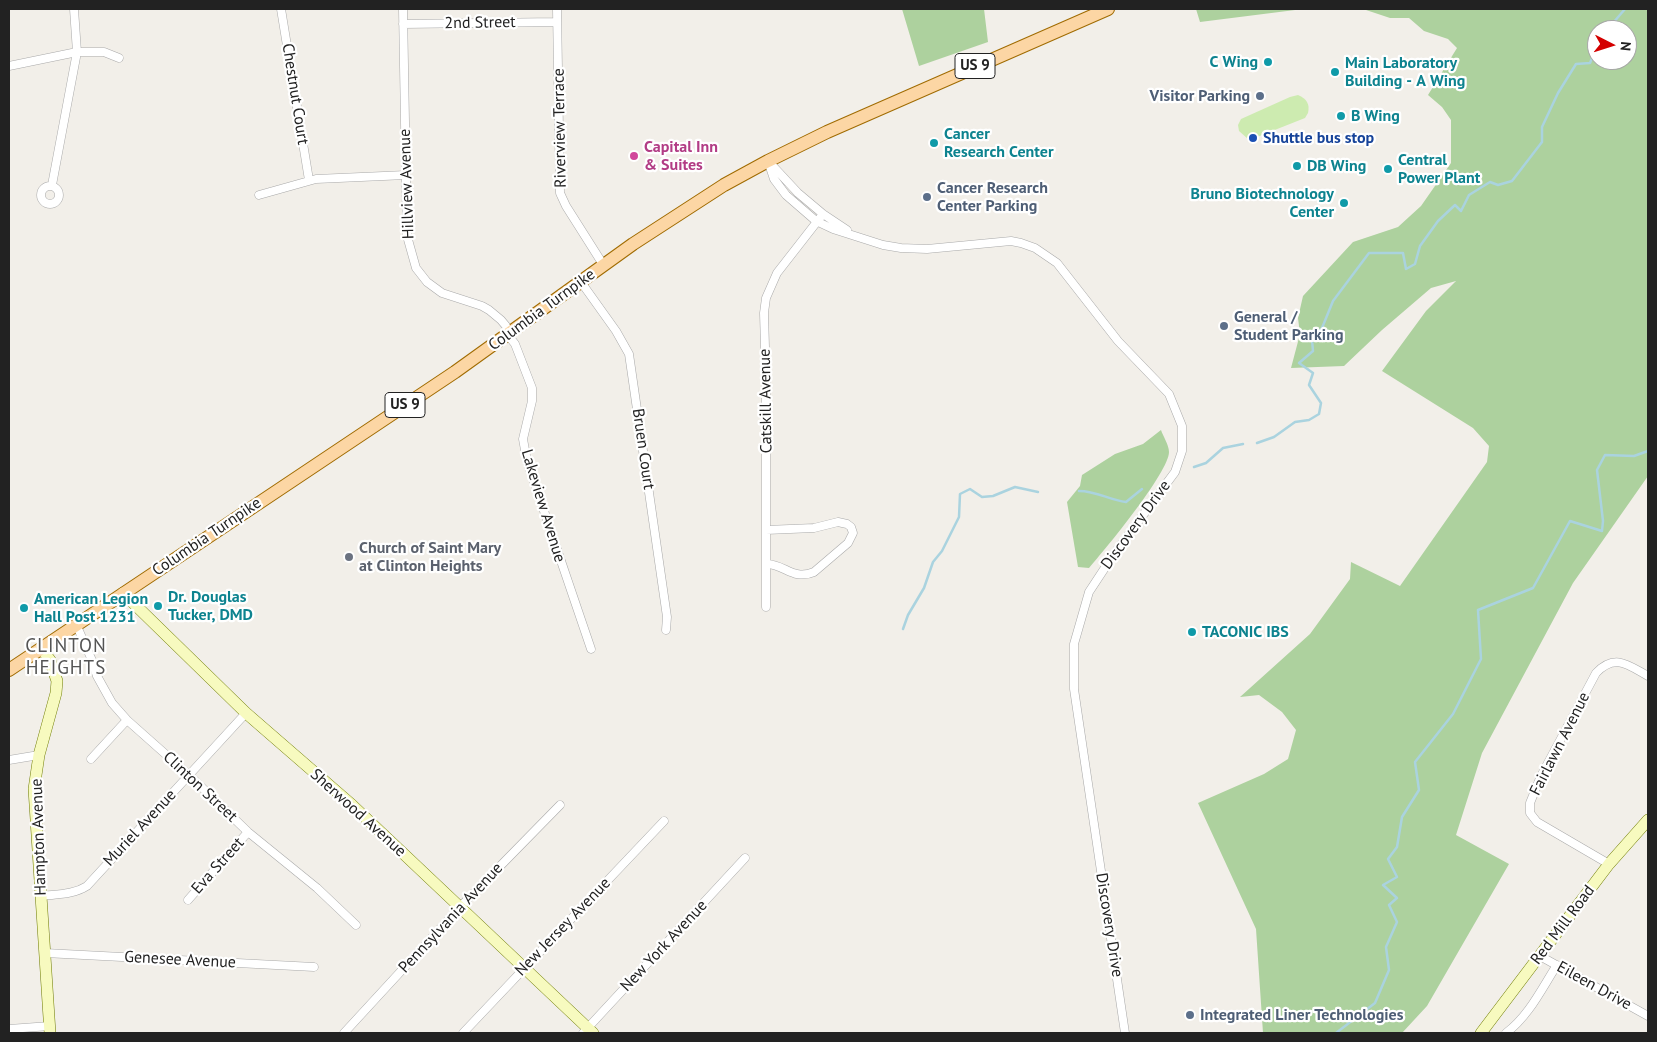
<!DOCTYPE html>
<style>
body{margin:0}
#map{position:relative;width:1657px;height:1042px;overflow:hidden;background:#f2efe9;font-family:"PT Sans",sans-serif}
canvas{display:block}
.frame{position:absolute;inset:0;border:10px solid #222;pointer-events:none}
.north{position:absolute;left:1587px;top:20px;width:50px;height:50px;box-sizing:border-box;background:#fff;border:1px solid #a7a7a7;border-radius:50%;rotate:95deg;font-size:14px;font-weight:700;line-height:20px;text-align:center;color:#222}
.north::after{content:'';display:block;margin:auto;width:18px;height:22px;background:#d40000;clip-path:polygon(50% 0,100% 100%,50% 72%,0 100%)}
</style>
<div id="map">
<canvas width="1657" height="1042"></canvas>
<div class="frame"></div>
<div class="north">N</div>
</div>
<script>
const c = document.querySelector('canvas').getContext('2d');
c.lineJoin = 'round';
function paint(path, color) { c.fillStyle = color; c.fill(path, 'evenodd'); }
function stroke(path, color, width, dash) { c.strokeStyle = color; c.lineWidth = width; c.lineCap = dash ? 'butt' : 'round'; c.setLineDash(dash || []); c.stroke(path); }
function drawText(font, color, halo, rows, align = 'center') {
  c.font = font + ' "PT Sans",sans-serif'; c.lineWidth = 4.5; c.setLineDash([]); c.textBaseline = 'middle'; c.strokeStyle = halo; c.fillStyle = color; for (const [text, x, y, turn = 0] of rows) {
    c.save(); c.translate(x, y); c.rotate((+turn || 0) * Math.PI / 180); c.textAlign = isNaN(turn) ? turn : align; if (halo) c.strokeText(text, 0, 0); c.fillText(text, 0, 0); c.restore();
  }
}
paint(new Path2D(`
 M1298 95C1307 99 1310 104 1308 113L1305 118 1252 139H1248L1239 131 1238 125 1241 119 1290 97Z`), '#cdebb0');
paint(new Path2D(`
 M902 9H984L988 42 919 66Z
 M1196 9H1303L1200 22Z
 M1341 9H1648V476L1573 583 1482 753 1456 835 1509 864 1427 1006 1402 1033H1263L1256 929 1198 803 1264 774 1288 759 1296 730 1282 712 1259 695 1240 697 1310 634 1350 579 1351 562 1400 586 1487 462 1489 446 1473 428 1382 371 1426 311 1456 281 1431 288 1382 330 1344 366 1291 368 1300 334 1298 318 1303 296 1353 242 1398 227 1421 206 1451 163V120L1442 107 1428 95 1457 48 1448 39 1424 31 1409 18H1390L1366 10ZM1597 30H1627V60H1597Z
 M1161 430C1163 436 1169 445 1169 452 1169 472 1105 550 1089 568L1078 567 1067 502 1080 486 1082 475 1115 454 1143 444Z`), '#add19e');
stroke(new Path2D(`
 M1607 30 1625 9
 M1257 443 1274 437 1295 422 1309 420 1319 414 1321 403 1309 385 1313 373 1299 363 1313 351 1312 340 1322 328 1333 301 1369 253H1403L1406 269 1415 264 1420 246 1438 221 1455 205 1461 211 1469 195 1490 182 1498 185 1512 181 1542 142V127L1558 93 1576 64 1590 63 1597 46
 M1194 467 1206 463 1223 448 1243 444
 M1079 491C1097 491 1109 500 1126 502L1142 489
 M903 629 908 615 924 588 933 562 942 551 959 517 960 494 970 489 982 497 993 496 1015 487 1038 492
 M1336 1033 1375 1003 1389 970 1386 947 1397 922 1389 905 1397 898 1383 885 1397 877 1388 859 1397 847 1402 817 1419 790 1415 762 1453 714 1481 659 1478 610 1533 588 1570 521 1602 531 1603 521 1597 470 1605 455 1634 456 1648 451`), '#aad3df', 2.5);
const street = new Path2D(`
 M281 9 309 180
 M403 9 407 236 416 268 427 282 442 293 482 306 489 310 501 320 506 326 508 335 515 344 532 388V401L523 439 527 461 591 649
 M557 9 560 193 566 206 604 266
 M403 24 557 22
 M9 66 77 52H104L119 58
 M768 161 774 179 786 195 816 221 833 229 883 245 901 248 927 249 1011 241 1021 243 1035 248 1057 263 1118 341 1169 394 1182 426V451L1175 472 1114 554 1089 592 1074 644V689L1125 1033
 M771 164 798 193 823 214 847 230
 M52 185 77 52 74 9
 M41 195a9 9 0 1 1 18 0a9 9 0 1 1-18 0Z
 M259 195 316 179 406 175
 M581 282 616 331 629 354 667 617 666 630
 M766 564C785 564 793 581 814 572L848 543 853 533 851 527 847 524 838 522 814 528 766 530
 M766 607V382L764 313 766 298 777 273 823 214
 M76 624 91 658 97 676 112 703 127 720 189 775 248 832 317 888 356 925
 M91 759 127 720
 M9 760 39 755
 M1609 864 1537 822 1530 813V803L1541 776 1596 673C1615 653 1628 665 1648 676
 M41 896C57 894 73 895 87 886L246 713
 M188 900 248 832
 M45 953 314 967
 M1540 956 1648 1016
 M9 1029 50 1026
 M344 1033 460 907 560 805
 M463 1033 664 821
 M583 1033 745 858
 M1506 1033C1529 1016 1542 988 1557 965`);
const secondary = new Path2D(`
 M123 593 246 713 352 805 593 1033
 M41 648 50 660 57 681 56 693 39 755 34 789 50 1033
 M1481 1033 1609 864 1648 820`);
const primary = new Path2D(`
 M9 670 455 372 633 244 724 185 768 161 827 132 1108 9`);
stroke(street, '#a9a9a9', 9);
stroke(secondary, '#707d05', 12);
stroke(primary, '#a06b00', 14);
stroke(street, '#fff', 8);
stroke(secondary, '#f7fabf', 11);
stroke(primary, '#fcd6a4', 12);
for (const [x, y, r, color] of [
 [1268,62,5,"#0f9aa8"],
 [1335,72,5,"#0f9aa8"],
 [1260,96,5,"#5c6f8a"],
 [1341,116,5,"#0f9aa8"],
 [1253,138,5,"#1a4fb4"],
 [934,143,5,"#0f9aa8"],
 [634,156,5,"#d1479c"],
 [1297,166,5,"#0f9aa8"],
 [1388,169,5,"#0f9aa8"],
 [927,197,5,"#5c6f8a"],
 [1344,203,5,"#0f9aa8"],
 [1224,326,5,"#5c6f8a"],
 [349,557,5,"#6b7280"],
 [158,606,5,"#0f9aa8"],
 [24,608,5,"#0f9aa8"],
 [1192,632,5,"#0f9aa8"],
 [1190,1015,5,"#5c6f8a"]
]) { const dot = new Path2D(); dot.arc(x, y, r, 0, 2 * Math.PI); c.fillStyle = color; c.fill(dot); stroke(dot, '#fff', 2); }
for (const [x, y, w] of [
 [975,66,40],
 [405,405,40]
]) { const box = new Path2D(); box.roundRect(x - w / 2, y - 12.5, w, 25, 4); c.fillStyle = '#fff'; c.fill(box); stroke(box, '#222', 1); }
drawText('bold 15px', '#222', null, [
 ["US 9",975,66],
 ["US 9",405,405]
]);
drawText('16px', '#222', '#fff', [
 ["2nd Street",480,23,-1],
 ["Chestnut Court",295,94,81],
 ["Riverview Terrace",560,128,-91],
 ["Hillview Avenue",407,184,-92],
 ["Columbia Turnpike",542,310,-36],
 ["Catskill Avenue",766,401,-91],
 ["Bruen Court",643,449,82],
 ["Lakeview Avenue",543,506,73],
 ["Discovery Drive",1136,525,-54],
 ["Columbia Turnpike",207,537,-34],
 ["Fairlawn Avenue",1560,744,-63],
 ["Clinton Street",200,787,43],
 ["Sherwood Avenue",358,813,42],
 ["Muriel Avenue",140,828,-47],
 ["Hampton Avenue",39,837,-92],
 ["Eva Street",218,866,-48],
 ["Pennsylvania Avenue",451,918,-47],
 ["Discovery Drive",1109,925,81],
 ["Red Mill Road",1563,925,-53],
 ["New Jersey Avenue",563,927,-46],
 ["New York Avenue",664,946,-47],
 ["Genesee Avenue",180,960,3],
 ["Eileen Drive",1594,986,29]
]);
drawText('bold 16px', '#0d838f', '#fff', [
 ["C Wing",1258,62,"right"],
 ["Main Laboratory",1345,63],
 ["Building - A Wing",1345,81],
 ["B Wing",1351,116],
 ["Cancer",944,134],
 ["Research Center",944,152],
 ["Central",1398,160],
 ["Power Plant",1398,178],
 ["DB Wing",1307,166],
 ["Bruno Biotechnology",1334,194,"right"],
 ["Center",1334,212,"right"],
 ["Dr. Douglas",168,597],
 ["Tucker, DMD",168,615],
 ["American Legion",34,599],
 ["Hall Post 1231",34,617],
 ["TACONIC IBS",1202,632]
], 'left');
drawText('bold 16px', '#4e5e75', '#fff', [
 ["Visitor Parking",1250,96,"right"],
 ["Cancer Research",937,188],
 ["Center Parking",937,206],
 ["General /",1234,317],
 ["Student Parking",1234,335],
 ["Integrated Liner Technologies",1200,1015]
], 'left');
drawText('bold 16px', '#164399', '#fff', [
 ["Shuttle bus stop",1263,138]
], 'left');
drawText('bold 16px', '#b23c85', '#fff', [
 ["Capital Inn",644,147],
 ["& Suites",644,165]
], 'left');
drawText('bold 16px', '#5b616d', '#fff', [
 ["Church of Saint Mary",359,548],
 ["at Clinton Heights",359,566]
], 'left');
c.letterSpacing = '1px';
drawText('19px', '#555', '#fff', [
 ["CLINTON",66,647],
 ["HEIGHTS",66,669]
]);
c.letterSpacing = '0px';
</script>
